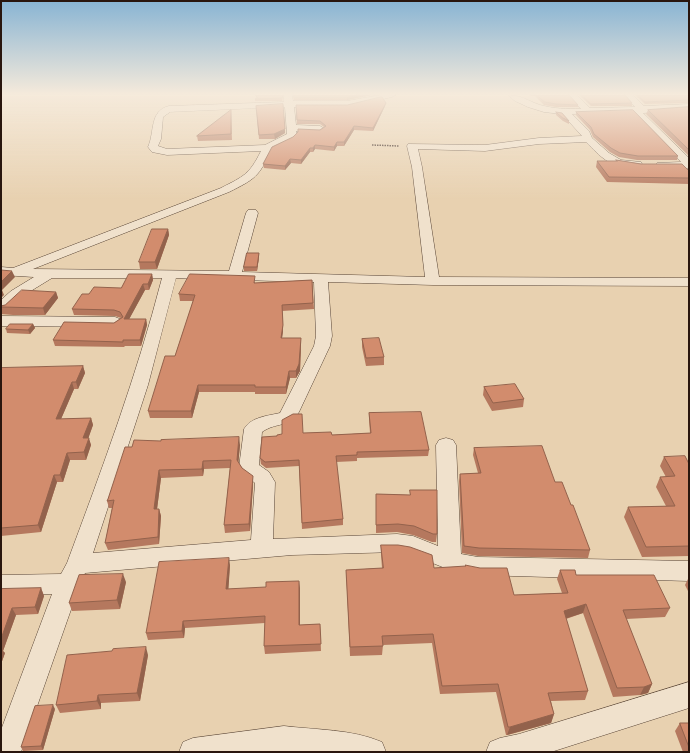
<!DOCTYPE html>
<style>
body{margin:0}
#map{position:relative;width:690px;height:753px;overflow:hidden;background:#e8d1b0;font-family:"EB Garamond",serif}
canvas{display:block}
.frame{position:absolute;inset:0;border:2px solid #29160e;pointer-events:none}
</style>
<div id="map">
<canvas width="690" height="753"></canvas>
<div class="frame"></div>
</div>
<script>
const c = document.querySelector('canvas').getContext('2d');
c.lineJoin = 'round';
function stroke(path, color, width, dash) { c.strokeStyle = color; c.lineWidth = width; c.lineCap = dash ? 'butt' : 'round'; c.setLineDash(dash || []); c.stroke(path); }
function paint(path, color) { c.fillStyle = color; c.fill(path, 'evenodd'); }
const street = new Path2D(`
 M284 95H292L293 101H347L380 95H396L392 97 347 107H294L296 125 320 126 325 129 320 132 296 131 297 135 292 140 271 150C259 177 255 179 229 192L33 269 229 271 246 213 248 210H256L258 213 242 272 425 277 412 167 407 146 408 144 485 145 539 138 582 136 562 114 544 112 528 107 515 101 508 95C521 95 528 101 540 105 554 109 567 109 581 109L568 95H577L590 108 635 107 624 95H633L644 106 689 104V110L643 113 689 158V168L657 167 656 165 657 163 681 162 633 112 572 114 589 131 592 138 609 153 621 160 641 162 642 164C639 168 636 167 631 167 608 166 601 157 586 142L539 144 485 151 418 149 422 167 439 277 689 278V286L433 285 328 282 332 336 330 346 299 412C289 428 276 422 262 432L259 465 269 472 275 482 273 539 397 534 413 536 438 546 436 445 439 440 446 438 453 440 456 445 461 554 478 557 689 561V581L478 575 450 570 410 554 397 552 292 555 85 573 80 584 21 752H1V730L52 594 1 595V575L61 574 67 563C102 469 137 375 162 278H52L21 297 6 311 1 312V300L11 291 34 277 1 275V267L13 268 221 188C244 176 249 175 261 151L167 155 152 152 148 147C155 132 149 111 169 106L284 102ZM285 107 287 134 265 145 167 149 158 146 161 139 163 117 170 112ZM176 278 234 281 239 280 314 282 316 336 314 346 280 413C267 416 251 417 244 429L239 467 244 474 255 483 251 540 93 553 148 385Z
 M1 316 115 317 120 319 123 322 120 325 115 327 1 326Z
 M689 682V708L551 752H486L490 742 500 738 519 734Z
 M284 726C316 730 352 729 382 742L386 752H179L183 742 193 738Z`);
stroke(street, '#594536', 1);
stroke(new Path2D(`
 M372 145 399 146`), '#29160e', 1.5, [1.5, 1]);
paint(street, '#f0e1cc');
paint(new Path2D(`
 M256 95H284L282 101H255V99L257 98Z
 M293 95H372L347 100H294Z
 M529 95H569L578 105V107H556L544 105 535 96H531Z
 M579 95H625L632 103V106H591Z
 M635 95H689V103L645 104Z
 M256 106 285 133 275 139H259Z
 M385 106 373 131 354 130 344 146H337L334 151 315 149 313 152H310L301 164 291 163 285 170 264 168 263 164 324 127 320 124H297L296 108Z
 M689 107V156L646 114 648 110Z
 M231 110 232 140 198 141 197 136Z
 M556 112 569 121V124L563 121 556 115Z
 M576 112 678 156 677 160H637L619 157 610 152 593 137 590 130 576 115Z
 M616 160 689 171V184L607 182 596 167 597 161H616Z
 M168 229 169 235 157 269H140L139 262Z
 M259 253V257L257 271H244V267Z
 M152 274 153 280 149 290H145L129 319H146L147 325 141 346H125L124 347 55 346 53 340 114 323 121 318 115 316 74 315 72 309 89 294 121 288Z
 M312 280 314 309 282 311 283 331 282 338 301 345 300 371 296 378H290L286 394H255V392H199L192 418H150L148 411 175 356 193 301H180L179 294 255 282V283Z
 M56 292 58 298 45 315H13L1 314V306Z
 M33 324 35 328 30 334 7 333 6 329Z
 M362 339 384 357V365L366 366 362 347Z
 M83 366 85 373 78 389H74L61 419 91 418 93 425 88 438 91 445 86 460H70L63 482H57L41 532 1 536V368Z
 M484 387 524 399 523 407 492 411 483 395Z
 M369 413 429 450 428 456 357 458V461L336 462 343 519V525L302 529 299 466 266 468 261 464 260 458 277 436 303 433 332 435 370 433 369 419Z
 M240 445 238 462 253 484 250 531 225 533 224 525 230 468 204 469 203 476 161 478 157 509H159L161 516 159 544 108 550 105 543 112 508H109L107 501 132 447Z
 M474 448 555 482 571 505 590 550 588 558 478 556 462 553 459 481 460 474 478 473 473 455Z
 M664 457 689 464V556L642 557 624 517 628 507 666 506 656 487 660 477H666L660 466Z
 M410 490 437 534 436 542H432L413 535 397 532 376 533V494L410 495Z
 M381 545 434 568 465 567V565L514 595 562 593 557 579 560 570 576 575 670 608 665 617 626 619 652 684 648 693 640 695 613 697 583 613 566 619 588 691 585 700 551 701 554 714 551 723 507 735H506L496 692 440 694 432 643 383 645 382 655 350 656 346 570 382 568 381 554Z
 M230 565 228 589 300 588V625L320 624 321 651 265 654 264 646 265 623 185 628 184 638 148 640 146 633Z
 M689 577V593L685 585Z
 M126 582 120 609 72 611 69 603Z
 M41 588 44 596 38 614 16 615 3 651 5 653 1 664V589Z
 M148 655 140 701 101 703V709L60 713 56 705Z
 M55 709 43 750 23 751 21 747Z
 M680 723H689V752H683L675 731Z`), '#b5785e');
paint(new Path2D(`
 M358 95H372L347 100V97Z
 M386 103 385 106 373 131V128Z
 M354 126V130L344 146V142Z
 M285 129V133L275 139 274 134Z
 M337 142V146L334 151V147Z
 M315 145V149L313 152V148Z
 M310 148V152L301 164V160Z
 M290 159 291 163 285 170V166Z
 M168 229 169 235 157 269 155 262Z
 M259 253V257L257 271V267Z
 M12 271 15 277 2 290 4 295 1 298V282Z
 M152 274 153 280 149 290 148 284Z
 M143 284 145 290 126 325 124 319Z
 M56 292 58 298 45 315 43 308Z
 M282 305 283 331 281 345V338Z
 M146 319 147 325 141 346 140 340Z
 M33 324 35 328 30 334 28 330Z
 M301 338V345L300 371 296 378V371Z
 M83 366 85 373 78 389 76 382Z
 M289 371 290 378 286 394V387Z
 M72 382 74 389 58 426 56 419Z
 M198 385 199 392 192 418 191 411Z
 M91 418 93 425 86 445 83 438Z
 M239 437 240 445 238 468 237 460Z
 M89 438 91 445 86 460 84 452Z
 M67 453 70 460 63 482 60 475Z
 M203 461 204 469 203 476 202 469Z
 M159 470 161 478 156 517 154 509Z
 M54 475 57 482 41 532 38 525Z
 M253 476V484L250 531 249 524Z
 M159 509 161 516 159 544 158 537Z
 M229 558 230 565 228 596 226 589Z
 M123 574 126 582 120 609 117 600Z
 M299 581 300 588V632L299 625Z
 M41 588 44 596 38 614 35 607Z
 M586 604 583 613 561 620 564 611Z
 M12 608 16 615 3 651 5 653 1 664V639Z
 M183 621 185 628 184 638 182 631Z
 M146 647 148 655 140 701 137 693Z
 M652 684 648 693 640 695 644 687Z
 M98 695 101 703V709L97 701Z
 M53 705 55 709 43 750 41 746Z
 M554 714 551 723 507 735 510 727Z`), '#93624c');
const building = new Path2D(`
 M256 95H283L282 98 255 99 257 98Z
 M294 95H358L347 97H294Z
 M537 95H569L578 105 556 104 545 102Z
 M582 95H625L632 103 591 104Z
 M638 95H689V100L645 102Z
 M382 97 386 103 373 128 354 126 344 142H337L334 147 315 145 313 148H310L301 160 290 159 285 166 263 164 272 147 293 137 298 132V129L320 130 326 126 320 121 297 120 296 105H347Z
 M283 104 285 129 274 134 259 135 256 106Z
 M689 107V150L648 110Z
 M231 110V134L197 136Z
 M633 110 678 156H638L620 153 611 148 594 134 591 127 576 112Z
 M556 112 562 113 569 121 563 118Z
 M616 160 641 164H682L689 171V178L609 177 597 161H617Z
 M152 229H168L155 262H139Z
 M247 253H259L257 267H244Z
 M1 270 12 271 1 282Z
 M129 274H152L148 284H143L124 319H146L140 340H123V342L53 340 64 322 114 323 123 317 120 312 114 310 72 309 82 294H89L94 287 121 288Z
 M190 274 255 276 254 283 312 280 313 303 282 305 283 325 281 338H301L299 364 296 371H289L286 387H255V385H198L191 411H148L165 356H175L195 295 179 294Z
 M22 290 56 292 43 308 1 307V306L5 305Z
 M10 324H33L28 330 6 329Z
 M379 338 384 357 366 358 362 339Z
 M83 366 76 382H72L56 419 91 418 83 438H89L84 452 67 453 60 475H54L38 525 1 528V368Z
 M515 384 524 399 493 403 484 387Z
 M421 412 429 450 357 452V455L336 456 343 519 302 523 299 460 265 462 260 458 262 437 277 436V435L282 434V420L293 414H302L303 433 331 432 332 435 371 433 369 413Z
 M239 437 237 460 242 468 253 476 249 524 224 525 231 460 203 461 202 469 159 470 154 509H159L158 537 105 543 114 500 107 501 108 499 125 447H132L134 440 161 441V440Z
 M542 446 555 482H562L571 505H573L590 550 479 548 464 546 460 474 481 473 474 448Z
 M685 456 689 464V546L646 547 628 507 675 506 660 477 675 476 664 457Z
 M410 490H437V534H433L414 526 398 524 376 525V494L410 495Z
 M381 545H398L410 547 432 555 434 568 466 566 465 565 480 568H507L514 595 568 593 560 570H575L576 575H654L670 608 623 610 652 684 644 687 617 688 586 604 564 611 588 691 548 693 554 714 510 727H508L498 684 442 686 433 634 382 636 383 646 350 647 346 570 383 568Z
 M229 558 226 589 266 587V582L299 581V625L320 624 321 644 264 646 265 616 183 621 182 631 146 633 159 562Z
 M123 574 117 600 69 603 79 575Z
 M41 588 35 607 12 608 1 639V589Z
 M146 647 137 693 98 695 97 701 56 705 67 655 112 651 113 649Z
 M53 705 41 746 21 747 35 706Z
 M680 723H689V747Z`);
paint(building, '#d28c6d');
stroke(building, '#93624c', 1);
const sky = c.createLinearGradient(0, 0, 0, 200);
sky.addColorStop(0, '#88b4d3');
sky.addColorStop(0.47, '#f5eadb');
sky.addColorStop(1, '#f5eadb00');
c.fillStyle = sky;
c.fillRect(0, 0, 690, 200);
</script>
